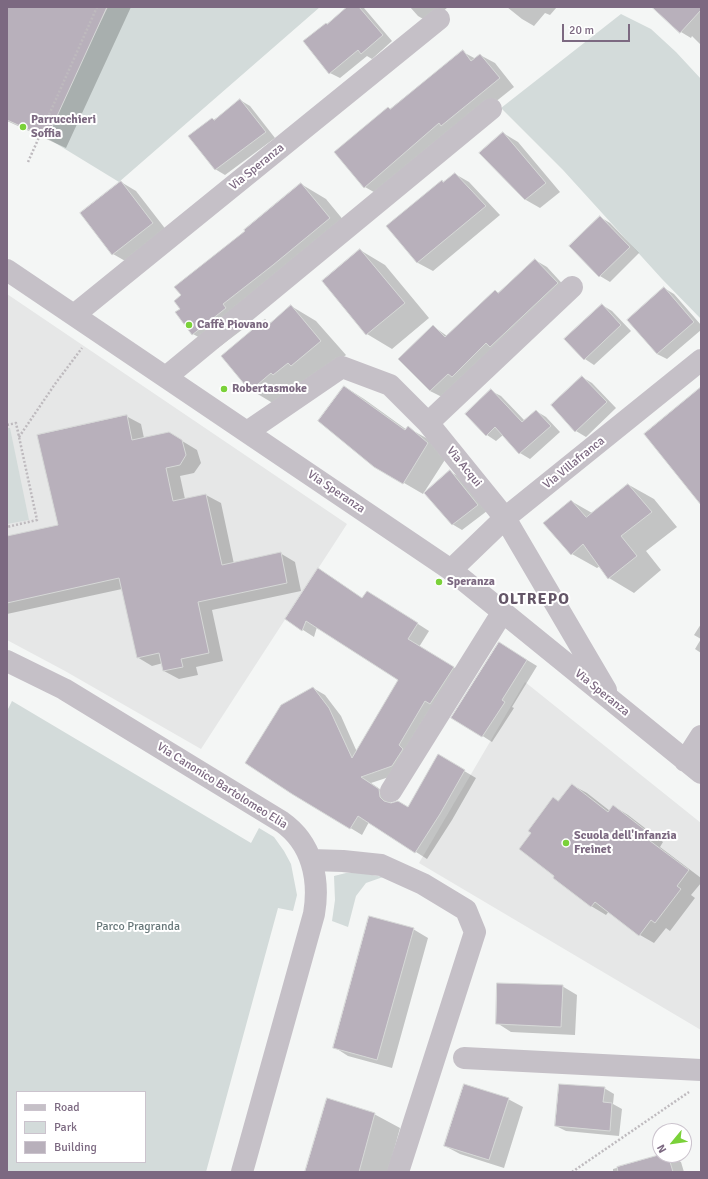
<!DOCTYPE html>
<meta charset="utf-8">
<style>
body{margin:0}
#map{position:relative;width:708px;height:1179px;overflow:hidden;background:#f4f6f5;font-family:Signika,sans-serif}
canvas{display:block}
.frame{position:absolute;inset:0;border:8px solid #7c6981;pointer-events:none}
.legend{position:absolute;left:16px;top:1091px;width:130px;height:72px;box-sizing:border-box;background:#fff;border:1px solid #cbc3cd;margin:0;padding:5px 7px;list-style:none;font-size:12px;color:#7c6981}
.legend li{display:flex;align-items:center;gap:8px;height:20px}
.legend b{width:20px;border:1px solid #cbc3cd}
.north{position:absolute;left:652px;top:1123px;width:40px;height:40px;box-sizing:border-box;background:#fff;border:1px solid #cbc3cd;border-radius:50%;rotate:241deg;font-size:11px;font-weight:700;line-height:16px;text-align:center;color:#7c6981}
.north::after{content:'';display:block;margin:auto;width:14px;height:18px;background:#7ad139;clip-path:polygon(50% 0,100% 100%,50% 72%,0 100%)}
.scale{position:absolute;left:562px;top:24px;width:68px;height:18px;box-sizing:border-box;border:2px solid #7c6981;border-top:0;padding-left:5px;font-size:12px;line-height:14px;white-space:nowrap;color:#7c6981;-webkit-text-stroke:3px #fff;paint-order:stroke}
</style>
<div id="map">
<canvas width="708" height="1179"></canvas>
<div class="frame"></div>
<ul class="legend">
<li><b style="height:5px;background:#c5c0c7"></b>Road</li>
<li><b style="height:11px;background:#d3dbda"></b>Park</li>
<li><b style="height:11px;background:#b8b0bb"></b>Building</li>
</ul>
<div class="north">N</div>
<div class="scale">20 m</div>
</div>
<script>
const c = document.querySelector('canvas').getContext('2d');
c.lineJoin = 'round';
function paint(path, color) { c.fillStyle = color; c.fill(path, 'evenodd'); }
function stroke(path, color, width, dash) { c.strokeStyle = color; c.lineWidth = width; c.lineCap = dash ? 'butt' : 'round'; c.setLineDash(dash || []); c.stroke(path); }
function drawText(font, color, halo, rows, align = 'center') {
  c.font = font + ' Signika,sans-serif'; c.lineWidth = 4; c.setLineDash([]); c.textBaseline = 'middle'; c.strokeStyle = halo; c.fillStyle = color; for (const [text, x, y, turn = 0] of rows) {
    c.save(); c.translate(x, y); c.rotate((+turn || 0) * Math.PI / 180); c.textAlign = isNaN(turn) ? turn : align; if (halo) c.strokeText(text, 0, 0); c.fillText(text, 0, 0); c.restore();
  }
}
paint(new Path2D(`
 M7 294 347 524 201 749 65 671 7 640Z
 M525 682 701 823V1030L419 863Z`), '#e6e7e7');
paint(new Path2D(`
 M108 7H320L119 182 47 138 88 47Z
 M621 14 651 29 676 52 701 79V319L662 279 563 170 501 108Z
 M7 428H10L29 520 7 524Z
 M12 701 251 843 259 828 274 837 284 851 291 864 297 895 293 911 278 908 206 1172H7V711ZM17 1092H145V1162H17Z
 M346 873H362L383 877 366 883 356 896 348 927 332 921 335 900 334 876Z`), '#d3dbda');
paint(new Path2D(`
 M7 7H131L66 148 7 121Z
 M349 7 364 8 392 41 372 59 367 56 340 78 330 73 328 25Z
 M410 7H448L430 23 418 16Z
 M507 7H557L550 15 545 13 534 26 522 19Z
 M659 7H701V45L692 36 691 38 681 32Z
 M463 52 476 59 480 55 495 63 514 87 379 195 365 187Z
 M240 100 250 106 275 138 225 175 215 169 214 120Z
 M503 133 518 142 560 192 540 208 526 200Z
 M455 174 469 182 500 215 433 271 418 263 388 227Z
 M121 182 136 191 167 231 127 262 113 254Z
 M301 184 326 199 354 233 248 319 251 323 218 348 193 334 181 309 246 231Z
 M600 217 610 223 639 253 610 282 600 276Z
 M360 250 385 265 429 318 392 349 367 334 323 281Z
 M535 260 547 267 569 291 442 397 430 391 433 326 447 336 495 291 499 293Z
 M664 288 674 294 701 325V330L667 359 657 354 628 320Z
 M602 305 612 311 631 331 594 365 585 359Z
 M291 306 316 321 346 355 317 380 276 405 251 390 265 320 271 323Z
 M582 377 592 383 616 408 586 437 576 431Z
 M345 387 364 399 407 430 408 428 428 439 448 455 423 494 375 466Z
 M491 391 501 396 525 421 536 411 546 417 560 432 530 459 520 453 503 435 496 441 487 435Z
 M126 416 141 424 144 438 169 433 197 450 201 463 194 473 180 476 185 499 206 495 221 503 234 564 280 553 295 562 301 591 212 610 223 661 196 667 198 675 179 679 164 671 163 663 152 666 137 657 122 589 7 614V537L59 526Z
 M450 472 460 477 487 511 462 530 452 524Z
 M629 485 654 499 677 527 646 551 661 570 634 593 609 578 600 566 597 568 572 554 571 501 592 513Z
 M330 576 363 599H379L429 631 419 647 465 674 404 772 371 783 390 796 391 804 408 808 439 756 476 778 452 820 427 859 369 822 362 835 293 793 313 688 325 695 341 716 357 752 400 680 317 627 314 637 286 619Z
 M701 624V653L695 649 701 639 694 635Z
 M509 649 537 666 512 707 514 708 492 742 453 717Z
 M572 785 587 793 610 811 613 806 628 815 663 842 660 847 701 878V883L691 895 695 898 670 931 666 928 654 943 640 935 609 911 606 915 591 906 559 802Z
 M413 929 428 938 392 1068 348 1056 334 1047Z
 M562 986 577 995 575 1035 511 1032 497 1023Z
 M604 1088 614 1094 613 1104 622 1109 619 1136 566 1131 556 1126Z
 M508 1099 523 1107 504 1168 460 1154 445 1146Z
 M374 1114 400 1128 388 1172H306Z
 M662 1155H669L681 1162 684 1172H613V1169Z`), '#0003');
const building = new Path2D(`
 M7 7H107L47 138 7 120Z
 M347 7H359L383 35 361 54 358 50 329 74 303 41 326 23 327 24Z
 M652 7H701V10L680 33Z
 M463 50 471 61 480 54 500 78 441 126 439 123 364 188 334 152 388 107 390 109Z
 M240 99 266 132 215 170 188 136 212 118 214 120Z
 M503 132 546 183 525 200 479 153Z
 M455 173 486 206 417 263 386 226 442 180 443 182Z
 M121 181 153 223 112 255 80 213Z
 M301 183 330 218 273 265 223 304 226 308 192 335 175 312 180 309 174 301 181 295 174 287 245 231 244 230Z
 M600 216 630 247 599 277 569 246Z
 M360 249 405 303 366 335 322 281Z
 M535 259 558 283 490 347 486 343 452 377 448 374 430 391 398 359 433 325 445 337 495 290 498 293Z
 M664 287 694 322 657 354 627 320Z
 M602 304 621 325 584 360 564 339Z
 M291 305 321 341 291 366 288 363 273 375 271 373 250 391 221 356 265 319 269 324Z
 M582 376 607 402 575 432 551 405Z
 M344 386 405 430 408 426 428 443 403 484 374 467 318 421Z
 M701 387V505L644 434Z
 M491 389 522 422 536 410 551 426 519 454 495 427 486 436 465 414Z
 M127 415 132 440 169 432 182 440 186 455 180 465 166 468 173 501 206 494 222 565 281 552 287 583 198 602 209 653 181 659 183 667 163 671 159 653 137 658 119 578 7 603V536L58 525 37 435Z
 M450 470 478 505 452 525 424 493Z
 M628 484 652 512 621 536 637 556 608 579 583 544 571 555 543 523 571 500 586 517Z
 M318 568 362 598 367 591 418 623 408 639 454 667 430 704 425 701 399 745 403 749 392 766 361 777 379 789 380 797 384 801 391 803 398 801 408 807 438 754 465 770 440 814 415 853 358 816 350 829 292 794 245 763 281 705 313 687 329 708 352 758 398 680 306 621 302 631 285 619Z
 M499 642 527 660 502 700 505 702 482 737 451 718Z
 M572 784 608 812 613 805 649 833 646 838 689 870 677 886 681 889 655 923 651 920 639 936 595 902 591 907 553 878 554 876 519 849 531 833 528 831 553 797 558 801Z
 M369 916 414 928 377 1060 333 1048Z
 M497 983 563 985 561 1027 496 1024Z
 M464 1084 509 1098 489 1160 444 1146Z
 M559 1084 605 1087 603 1102 612 1103 610 1131 555 1126Z
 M327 1098 375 1113 359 1172H305Z
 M659 1155H668L673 1172H618L617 1167Z`);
paint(building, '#b8b0bb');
stroke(building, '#d6d8d7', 1);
stroke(new Path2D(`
 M28 162 97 7
 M7 425 16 423 37 520 7 527
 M19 437 55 384 82 348
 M572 1172 689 1092`), '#bebabe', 2.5, [2, 2]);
stroke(new Path2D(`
 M7 270 451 570 701 773
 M74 315 439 19
 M166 377 491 109
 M428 423 572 287
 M247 432 342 367 390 385 428 423 505 518 606 690
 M451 570 505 518 701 360
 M7 661 64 689 282 822C312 843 320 879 314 914L242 1172
 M685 761 701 736
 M391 791 502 613
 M311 860 343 861 381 865 423 884 466 910 475 932 398 1172
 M464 1058 701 1070`), '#c5c0c7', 22);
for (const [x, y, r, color] of [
 [23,127,4,"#7ad139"],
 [189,325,4,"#7ad139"],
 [224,389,4,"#7ad139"],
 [439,582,4,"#7ad139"],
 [566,843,4,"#7ad139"]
]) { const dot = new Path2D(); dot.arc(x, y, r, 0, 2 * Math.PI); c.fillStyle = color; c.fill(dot); stroke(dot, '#fff', 1.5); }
drawText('bold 12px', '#7c6981', '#fff', [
 ["Parrucchieri",31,120],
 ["Soffia",31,134],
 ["Caffè Piovano",197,325],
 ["Robertasmoke",232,389],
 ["Speranza",447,582],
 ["Scuola dell'Infanzia",574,836],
 ["Freinet",574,850]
], 'left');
drawText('12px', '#7c6981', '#fff', [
 ["Via Speranza",257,167,-39],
 ["Via Villafranca",574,463,-39],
 ["Via Acqui",464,467,51],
 ["Via Speranza",336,492,34],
 ["Via Speranza",602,693,39],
 ["Via Canonico Bartolomeo Elia",222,786,32]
]);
drawText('12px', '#677779', '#fff', [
 ["Parco Pragranda",138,927]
]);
c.letterSpacing = '1px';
drawText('bold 16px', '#645667', '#fff', [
 ["OLTREPO",534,600]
]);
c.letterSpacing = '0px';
</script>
